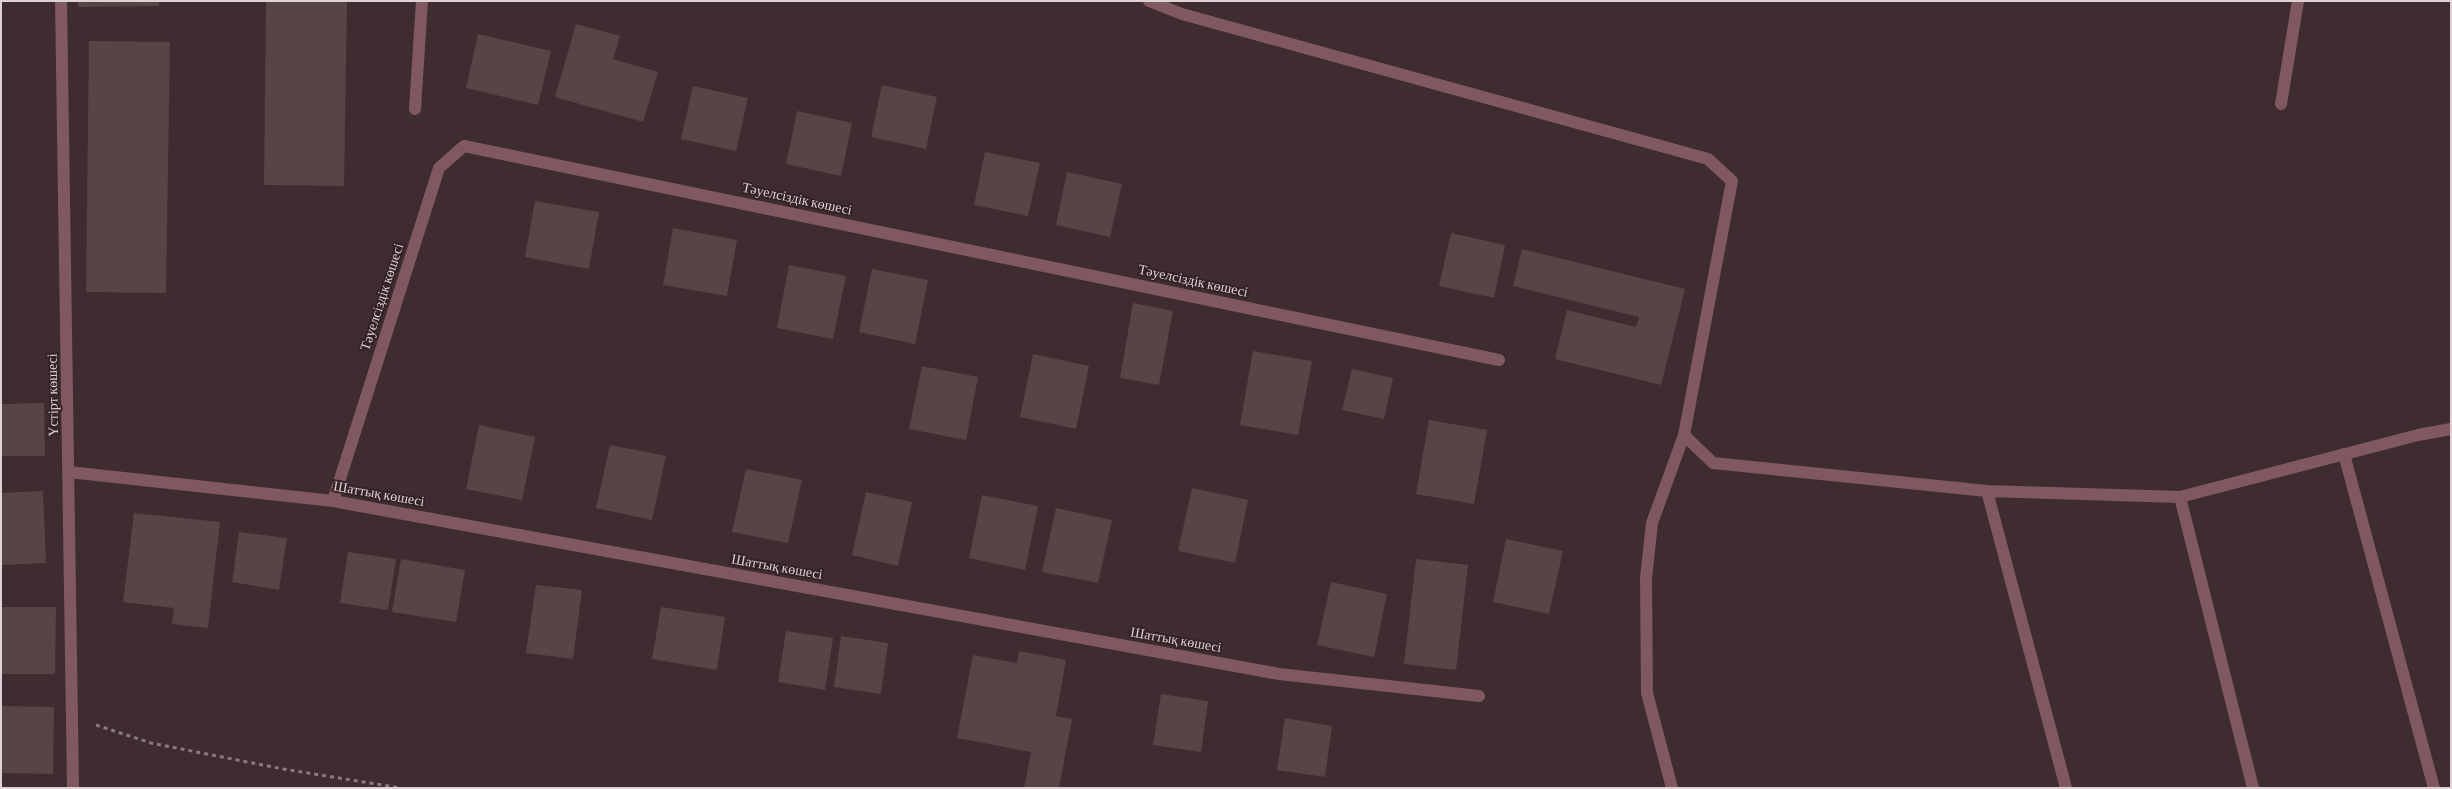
<!DOCTYPE html>
<meta charset="utf-8">
<style>
body{margin:0}
#map{position:relative;width:2452px;height:789px;overflow:hidden;background:#3e2c30;font-family:"Crimson Pro",serif}
canvas{display:block}
.frame{position:absolute;inset:0;border:2px solid #ded2d4;pointer-events:none}
</style>
<div id="map">
<canvas width="2452" height="789"></canvas>
<div class="frame"></div>
</div>
<script>
const c = document.querySelector('canvas').getContext('2d');
c.lineJoin = 'round';
function paint(path, color) { c.fillStyle = color; c.fill(path, 'evenodd'); }
function stroke(path, color, width, dash) { c.strokeStyle = color; c.lineWidth = width; c.lineCap = dash ? 'butt' : 'round'; c.setLineDash(dash || []); c.stroke(path); }
function drawText(font, color, halo, rows, align = 'center') {
  c.font = font + ' "Crimson Pro",serif'; c.lineWidth = 4; c.setLineDash([]); c.textBaseline = 'middle'; c.strokeStyle = halo; c.fillStyle = color; for (const [text, x, y, turn = 0] of rows) {
    c.save(); c.translate(x, y); c.rotate((+turn || 0) * Math.PI / 180); c.textAlign = isNaN(turn) ? turn : align; if (halo) c.strokeText(text, 0, 0); c.fillText(text, 0, 0); c.restore();
  }
}
paint(new Path2D(`
 M78 1H159V6L78 7Z
 M266 1H347L344 186 264 185Z
 M576 24 620 36 613 59 658 72 643 122 555 97Z
 M478 34 551 51 538 105 466 88Z
 M89 41 170 42 166 293 86 292Z
 M882 85 937 97 926 149 871 137Z
 M693 86 748 98 736 151 681 139Z
 M797 111 852 123 841 176 786 164Z
 M985 152 1040 163 1028 216 974 205Z
 M1067 172 1122 184 1110 237 1056 225Z
 M535 201 599 212 589 269 525 257Z
 M673 228 737 240 727 296 663 285Z
 M1451 233 1505 245 1494 298 1439 286Z
 M1522 249 1685 289 1661 385 1555 359 1567 310 1636 327 1639 317 1513 286Z
 M789 265 846 276 833 339 777 328Z
 M872 269 928 280 915 344 859 332Z
 M1133 303 1173 311 1159 385 1120 378Z
 M1253 351 1312 361 1298 435 1240 425Z
 M1033 354 1089 366 1076 429 1020 417Z
 M922 366 978 377 966 440 909 429Z
 M1352 369 1393 378 1384 419 1342 410Z
 M44 403 45 456H1V404Z
 M1429 420 1487 430 1474 504 1416 494Z
 M479 425 535 437 522 500 466 489Z
 M610 445 666 456 652 520 596 508Z
 M746 469 802 480 788 543 732 532Z
 M1192 488 1248 500 1235 563 1178 551Z
 M43 491 46 563 1 565V493Z
 M866 492 912 502 898 566 852 555Z
 M982 495 1038 506 1025 570 969 558Z
 M1056 508 1112 520 1098 583 1042 572Z
 M134 513 220 522 208 628 172 624 174 608 123 602Z
 M239 532 287 538 279 590 232 582Z
 M1506 539 1563 551 1549 614 1493 602Z
 M348 552 396 559 388 610 340 603Z
 M401 559 465 570 456 622 392 612Z
 M1416 559 1468 565 1456 670 1404 664Z
 M1331 582 1387 594 1374 657 1317 645Z
 M536 585 582 590 573 659 526 653Z
 M1 607H56L55 674H1Z
 M661 607 725 617 717 670 652 659Z
 M786 631 833 638 825 690 778 682Z
 M841 636 888 643 881 694 834 687Z
 M1019 651 1066 660 1056 716 1072 719 1059 788H1024L1031 752 957 738 973 655 1017 663Z
 M1161 694 1208 701 1201 752 1153 745Z
 M1 706 54 707 53 774 1 773Z
 M1285 718 1332 726 1325 777 1277 770Z`), '#574447');
stroke(new Path2D(`
 M96 725 151 743 283 769 401 788`), '#8a7a7e', 3, [4, 4]);
stroke(new Path2D(`
 M1149 1 1182 14 1708 159 1732 181 1684 435 1713 463 1987 491 2180 497 2253 788
 M2281 104 2298 1
 M415 109 422 1
 M2344 454 2434 788
 M1987 491 2066 788
 M2180 497 2418 435 2451 429
 M1672 788 1647 693 1646 578 1652 523 1684 435`), '#805860', 12);
stroke(new Path2D(`
 M61 1 73 788
 M69 472 333 501 1279 674 1479 696
 M333 501 439 168 464 146 1499 360`), '#805860', 12);
drawText('14px', '#ded2d4', '#342226', [
 ["Тәуелсіздік көшесі",797,199,12],
 ["Тәуелсіздік көшесі",1193,281,12],
 ["Тәуелсіздік көшесі",382,297,-72],
 ["Үстірт көшесі",53,395,-91],
 ["Шаттық көшесі",379,494,10],
 ["Шаттық көшесі",777,567,10],
 ["Шаттық көшесі",1176,640,10]
]);
</script>
